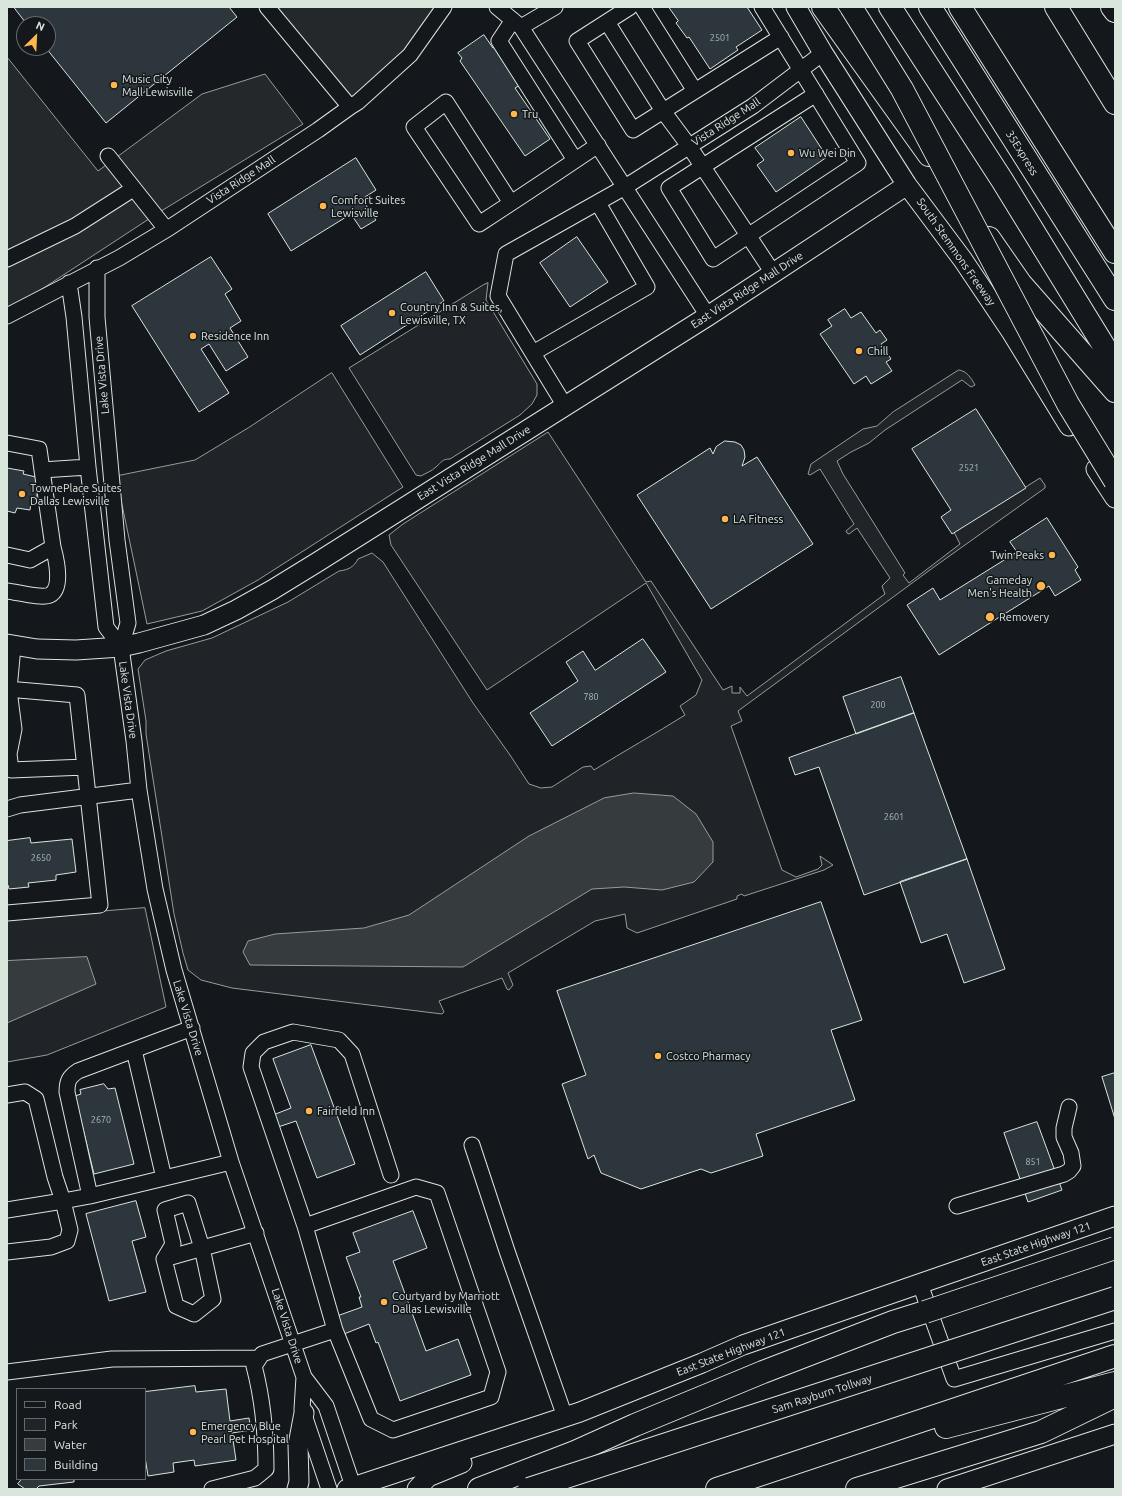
<!DOCTYPE html>
<style>
body{margin:0}
#map{position:relative;width:1122px;height:1496px;overflow:hidden;background:#14181c;font-family:Ubuntu,sans-serif}
canvas{display:block}
.frame{position:absolute;inset:0;border:8px solid #d8e6dc;pointer-events:none}
.legend{position:absolute;left:16px;top:1388px;width:130px;height:92px;box-sizing:border-box;background:#14181c;border:1px solid #626a69;margin:0;padding:5px 7px;list-style:none;font-size:12px;color:#d8e6dc}
.legend li{display:flex;align-items:center;gap:8px;height:20px}
.legend b{width:20px;border:1px solid #626a69}
.north{position:absolute;left:16px;top:16px;width:40px;height:40px;box-sizing:border-box;background:#14181c;border:1px solid #626a69;border-radius:50%;rotate:24deg;font-size:11px;font-weight:700;line-height:16px;text-align:center;color:#d8e6dc}
.north::after{content:'';display:block;margin:auto;width:14px;height:18px;background:#ffb74d;clip-path:polygon(50% 0,100% 100%,50% 72%,0 100%)}
</style>
<div id="map">
<canvas width="1122" height="1496"></canvas>
<div class="frame"></div>
<ul class="legend">
<li><b style="height:5px;background:#14181c"></b>Road</li>
<li><b style="height:11px;background:#202428"></b>Park</li>
<li><b style="height:11px;background:#363b3e"></b>Water</li>
<li><b style="height:11px;background:#2c363c"></b>Building</li>
</ul>
<div class="north">N</div>
</div>
<script>
const c = document.querySelector('canvas').getContext('2d');
c.lineJoin = 'round';
function paint(path, color) { c.fillStyle = color; c.fill(path, 'evenodd'); }
function stroke(path, color, width, dash) { c.strokeStyle = color; c.lineWidth = width; c.lineCap = dash ? 'butt' : 'round'; c.setLineDash(dash || []); c.stroke(path); }
function drawText(font, color, halo, rows, align = 'center') {
  c.font = font + ' Ubuntu,sans-serif'; c.lineWidth = 3; c.setLineDash([]); c.textBaseline = 'middle'; c.strokeStyle = halo; c.fillStyle = color; for (const [text, x, y, turn = 0] of rows) {
    c.save(); c.translate(x, y); c.rotate((+turn || 0) * Math.PI / 180); c.textAlign = isNaN(turn) ? turn : align; if (halo) c.strokeText(text, 0, 0); c.fillText(text, 0, 0); c.restore();
  }
}
const green = new Path2D(`
 M488 283 486 300 537 384V395L532 404 520 415 450 459C442 459 442 462 436 467 432 471 426 473 421 476L416 475 349 368 483 285Z
 M959 370C967 371 971 378 975 385L971 387 962 380 885 430 869 443 851 452 837 461 843 474 905 573 903 575 909 583 960 544 954 532 1040 478 1045 485V488L934 567 738 711 742 721 731 726 782 870 796 877 818 869 822 865 820 856 833 865 824 870 744 896 742 894 737 896V899L637 933 627 928 625 914 595 921 508 973 513 985 509 990 507 989 502 978 439 1001 444 1012 442 1014 232 988 201 980 188 970 183 953 174 914 146 734V721L138 669 145 660 166 651 212 638 288 602 339 571C348 570 354 567 358 559L372 553 383 562 473 703 510 755 529 784 541 788 552 787 583 767 591 766 594 770C624 751 655 734 685 715L680 706 696 695 702 680 646 583 487 690 391 545 389 535 403 524 548 432 646 582 651 581 723 690 732 686V693H740V687L747 696 885 594 882 586 890 578 857 528 849 534 847 533 846 531 854 524 820 469 810 475 808 474 811 464 863 429 877 426 893 412Z
 M332 373 403 487 258 580 202 611 147 624 116 476 195 460 248 428Z
 M145 908 166 1007 47 1055 7 1062V919Z`);
paint(green, '#202428');
stroke(green, '#939e99', 1);
const parking = new Path2D(`
 M278 7H436L419 36 353 103Z
 M7 57 98 171 202 94 265 74 303 124 158 213 13 308 7 310Z`);
paint(parking, '#24282b');
stroke(parking, '#939e99', 1);
const water = new Path2D(`
 M634 793 673 796 696 814 713 842V862L694 882 662 890 624 887 592 889 463 967 250 965 243 952 248 941 275 934 364 928 409 915 529 836 604 798Z
 M87 957 96 984 7 1023V961Z`);
paint(water, '#363b3e');
stroke(water, '#939e99', 1);
const building = new Path2D(`
 M14 7H229L237 17 106 123 46 48H48V24H27Z
 M669 7H747L762 30 736 47 738 50 710 69 689 37 687 38 676 23 678 21Z
 M484 35 493 48 497 46 522 84 515 88 550 139 525 156 460 61 462 58 458 53Z
 M801 117 827 157 776 192 757 165 764 160 755 148Z
 M356 158 376 190 362 199 376 220 361 229 351 214 291 251 268 214Z
 M577 237 608 282 570 307 540 263Z
 M211 257 232 289 225 294 241 321 230 328 248 357 226 371 209 344 201 349 229 393 199 412 132 306Z
 M426 272 444 301 360 355 341 326Z
 M845 309 851 318 861 312 876 333 880 330 887 340 881 344 891 359 886 362 892 371 871 384 866 376 854 384 820 334 832 326 828 320Z
 M976 409 1026 488 952 534 941 517 951 510 912 449Z
 M725 441 735 442 741 445 744 450 745 457 742 466 757 457 813 544 711 609 637 495 710 448 713 454 716 447Z
 M7 468 24 471 23 474 36 477 35 485 39 486 35 504 31 503 30 510 17 508 15 513 7 511Z
 M1047 518 1078 567 1075 570 1081 580 1055 596 1049 586 939 655 907 605 933 588 940 600 1017 552 1010 542Z
 M643 639 666 672 552 746 530 713 578 681 566 662 583 651 595 670Z
 M901 677 914 713 856 734 843 697Z
 M914 713 967 859 864 895 819 767 795 775 789 758Z
 M30 838 31 843 72 839 76 872 56 875V880L28 883 29 887 9 889 8 885H7V841Z
 M967 859 1005 969 964 983 947 934 921 943 900 882Z
 M821 902 862 1020 831 1030 855 1100 756 1134 763 1156 711 1173 701 1169 641 1189 601 1173 594 1155 588 1159 562 1084 586 1075 557 991Z
 M311 1045 355 1164 317 1178 296 1121 278 1127 273 1115 291 1108 273 1059Z
 M1115 1073V1119L1102 1077Z
 M104 1084 108 1089 115 1088 134 1164 94 1174 75 1096 81 1094 80 1090Z
 M1037 1122 1062 1190 1028 1202 1004 1133Z
 M136 1201 146 1237 132 1241 146 1292 109 1301 86 1214Z
 M413 1211 427 1248 393 1261 426 1351 458 1339 471 1375 400 1401 378 1342 376 1343 369 1324 344 1334 337 1316 362 1307 359 1297H361L346 1257 360 1252 353 1233Z
 M195 1386 196 1392 226 1389 230 1421 249 1418 251 1430 232 1433 236 1460 195 1466 194 1460 173 1463 174 1472 148 1476 145 1457V1392Z
 M22 1479H74V1482L39 1486 36 1489H25L18 1484Z`);
paint(building, '#2c363c');
stroke(building, '#d8e6dc', 1);
const minor = new Path2D(`
 M267 7 350 107
 M497 7 521 27 708 316
 M630 7 577 41 633 130 781 37
 M642 7 695 91
 M762 7 858 163 713 259 669 188 816 94
 M513 20 499 41 575 160
 M607 22 663 111 689 146 773 273
 M521 27 555 7
 M108 156 166 229
 M511 203 446 102 414 127 479 224C519 198 558 172 598 145
 M7 259 75 226 133 189
 M97 268V317L117 540 128 623 121 647 134 741 139 790 155 889 174 970 231 1162 304 1377 326 1406 354 1489
 M69 283 74 317 88 467 106 627 121 647
 M7 316 119 258 169 228 318 130 350 107 358 102 410 55 444 7
 M533 353 647 287 598 203
 M565 406 498 296 506 254 625 187 753 106 823 53
 M7 443 39 449 53 547 30 560 7 555
 M42 470 88 467
 M7 591C17 592 42 599 50 595 63 588 56 558 53 547
 M13 646 9 690 14 729 9 754 11 770 85 767
 M7 689 77 695 100 905 7 913
 M7 809 20 805 139 790
 M134 1050 164 1178
 M7 1095 25 1092 36 1099 55 1177 63 1201 7 1210
 M472 1145 507 1251 565 1417
 M90 1196 67 1092C67 1081 69 1077 78 1071L192 1028
 M188 1203 202 1248 213 1299 194 1314 176 1306 164 1259 173 1244 165 1210Z
 M957 1206 1064 1174 1069 1171 1073 1166 1071 1153 1064 1137V1128L1069 1107
 M305 1226 416 1187 437 1193 498 1372 491 1397 393 1430 371 1419 335 1330
 M7 1252 51 1247 67 1241 70 1230 63 1201 90 1196 231 1162
 M164 1259 256 1233
 M920 1284 954 1379 1115 1331
 M7 1372 112 1359 259 1358
 M304 1377 302 1409 329 1489
 M212 1489 255 1478 266 1469C266 1434 263 1400 254 1366L262 1354 335 1330 305 1226 251 1067 253 1053 264 1042 293 1032 339 1040 352 1054 391 1175`);
const major = new Path2D(`
 M796 7 823 53 907 185 963 260 1012 333 1069 426
 M1096 469 1115 498
 M7 644 37 649 76 650 121 647 139 643 204 625 236 610 272 590 316 563 708 316 907 185
 M297 1489 299 1482 298 1445 304 1413
 M347 1489 580 1412 702 1363 743 1345 1115 1216
 M417 1489 428 1477 462 1463
 M947 1489 1115 1434`);
const highway = new Path2D(`
 M823 7 929 155
 M890 7 1002 180 1115 364
 M930 7 1115 299
 M960 7 1115 252
 M1056 7 1115 103
 M1112 7 1115 11
 M989 238 1021 284 1115 391
 M946 1427 1115 1383
 M479 1489 575 1452 635 1425 763 1372 893 1322 925 1312
 M717 1489 1115 1356
 M857 1489 1041 1432 1115 1396`);
stroke(minor, '#d8e6dc', 17);
stroke(major, '#d8e6dc', 21);
stroke(highway, '#d8e6dc', 24);
stroke(minor, '#14181c', 15);
stroke(major, '#14181c', 19);
stroke(highway, '#14181c', 22);
const highwayBridge = new Path2D(`
 M851 7 902 89 1068 404 1115 481
 M925 1312 1115 1248
 M529 1489 1115 1298`);
stroke(highwayBridge, '#d8e6dc', 24, []);
stroke(highwayBridge, '#14181c', 22);
for (const [x, y, r, color] of [
 [114,85,4,"#ffb74d"],
 [514,114,4,"#ffb74d"],
 [791,153,4,"#ffb74d"],
 [323,206,4,"#ffb74d"],
 [392,313,4,"#ffb74d"],
 [193,336,4,"#ffb74d"],
 [859,351,4,"#ffb74d"],
 [22,494,4,"#ffb74d"],
 [725,519,4,"#ffb74d"],
 [1052,555,4,"#ffb74d"],
 [1041,586,5,"#ffb74d"],
 [990,617,5,"#ffb74d"],
 [658,1056,4,"#ffb74d"],
 [309,1111,4,"#ffb74d"],
 [384,1302,4,"#ffb74d"],
 [193,1432,4,"#ffb74d"]
]) { const dot = new Path2D(); dot.arc(x, y, r, 0, 2 * Math.PI); c.fillStyle = color; c.fill(dot); stroke(dot, '#14181c', 1.5); }
drawText('9px', '#adbab4', null, [
 ["2501",720,38],
 ["2521",969,468],
 ["780",591,697],
 ["200",878,705],
 ["2601",894,817],
 ["2650",41,858],
 ["2670",101,1120],
 ["851",1033,1162]
]);
drawText('11px', '#d8e6dc', '#14181c', [
 ["Music City",122,79],
 ["Mall Lewisville",122,92],
 ["Tru",522,114],
 ["Wu Wei Din",799,153],
 ["Comfort Suites",331,200],
 ["Lewisville",331,213],
 ["Country Inn & Suites,",400,307],
 ["Lewisville, TX",400,320],
 ["Residence Inn",201,336],
 ["Chill",867,351],
 ["TownePlace Suites",30,488],
 ["Dallas Lewisville",30,501],
 ["LA Fitness",733,519],
 ["Twin Peaks",1044,555,"right"],
 ["Gameday",1032,580,"right"],
 ["Men's Health",1032,593,"right"],
 ["Removery",999,617],
 ["Costco Pharmacy",666,1056],
 ["Fairfield Inn",317,1111],
 ["Courtyard by Marriott",392,1296],
 ["Dallas Lewisville",392,1309],
 ["Emergency Blue",201,1426],
 ["Pearl Pet Hospital",201,1439]
], 'left');
drawText('11px', '#d8e6dc', '#14181c', [
 ["Vista Ridge Mall",726,122,-33],
 ["35Express",1022,153,58],
 ["Vista Ridge Mall",241,180,-33],
 ["South Stemmons Freeway",956,252,55],
 ["East Vista Ridge Mall Drive",747,290,-33],
 ["Lake Vista Drive",102,375,-95],
 ["East Vista Ridge Mall Drive",474,463,-32],
 ["Lake Vista Drive",128,700,82],
 ["Lake Vista Drive",188,1018,73],
 ["East State Highway 121",1036,1244,-19],
 ["Lake Vista Drive",287,1326,72],
 ["East State Highway 121",731,1352,-21],
 ["Sam Rayburn Tollway",822,1394,-18]
]);
</script>
